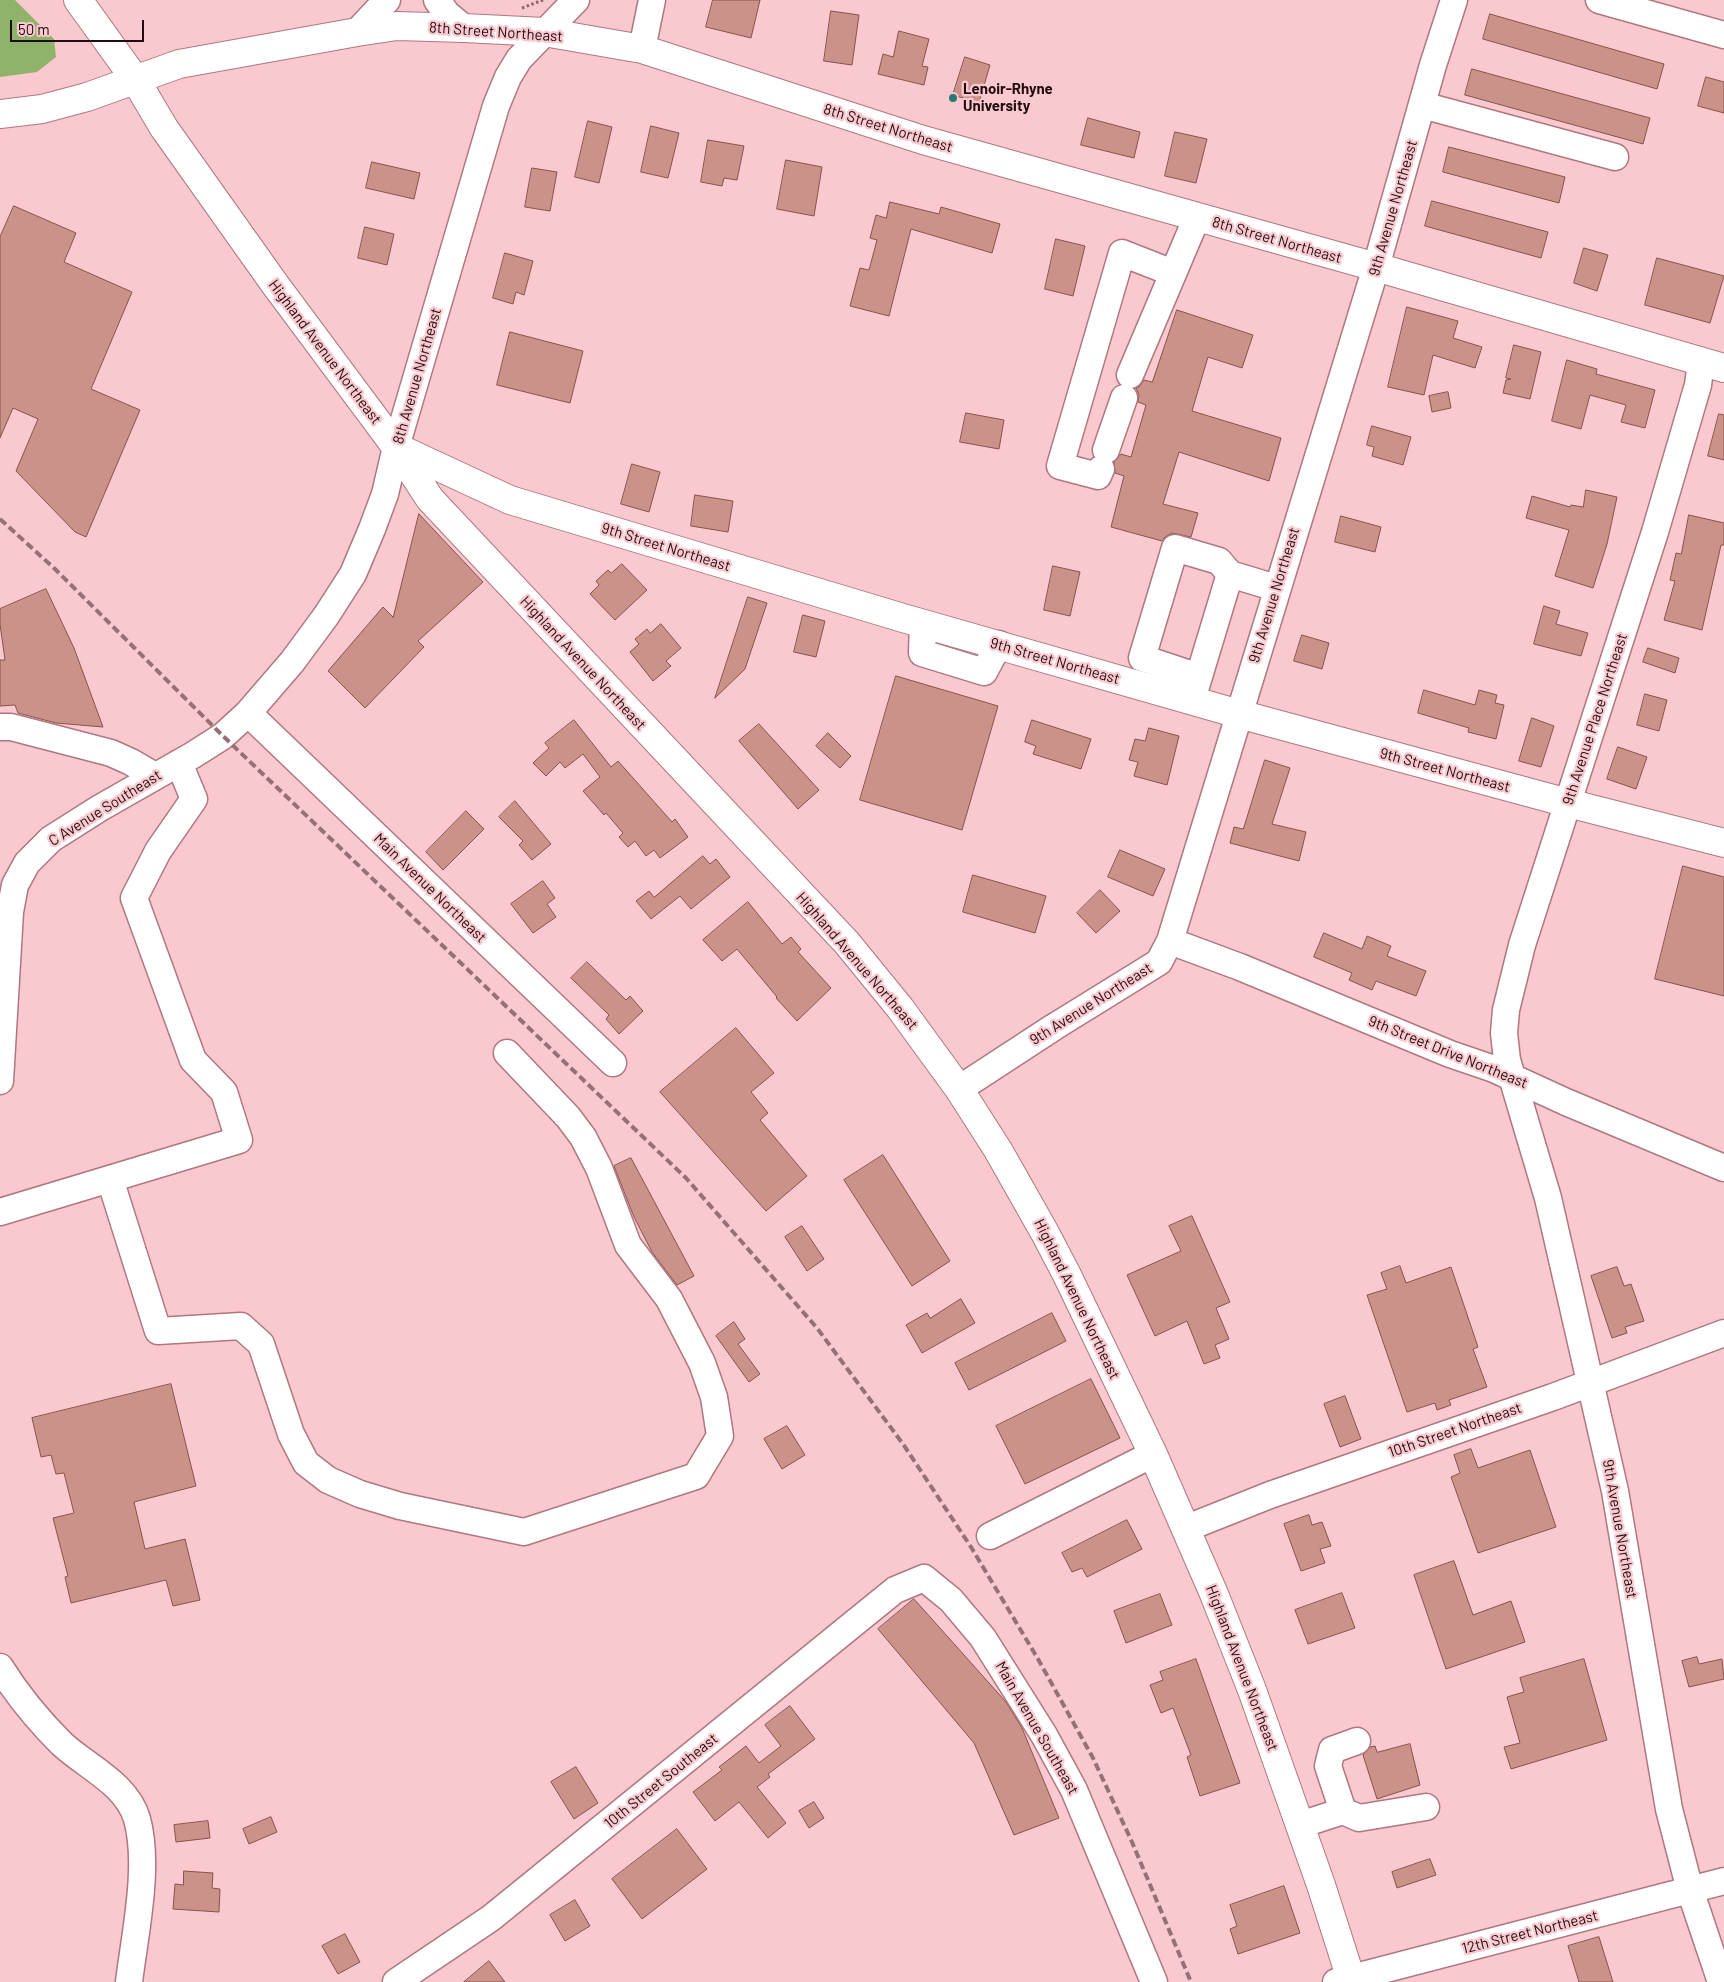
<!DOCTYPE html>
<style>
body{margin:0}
#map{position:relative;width:1724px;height:1982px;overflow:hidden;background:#fac9cf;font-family:Barlow,sans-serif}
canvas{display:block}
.scale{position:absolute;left:10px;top:20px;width:134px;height:22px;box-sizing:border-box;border:2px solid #210d10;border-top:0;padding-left:6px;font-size:15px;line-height:18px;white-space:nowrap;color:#210d10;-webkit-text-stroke:4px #fac9cf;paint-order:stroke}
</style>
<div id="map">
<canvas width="1724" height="1982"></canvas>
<div class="scale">50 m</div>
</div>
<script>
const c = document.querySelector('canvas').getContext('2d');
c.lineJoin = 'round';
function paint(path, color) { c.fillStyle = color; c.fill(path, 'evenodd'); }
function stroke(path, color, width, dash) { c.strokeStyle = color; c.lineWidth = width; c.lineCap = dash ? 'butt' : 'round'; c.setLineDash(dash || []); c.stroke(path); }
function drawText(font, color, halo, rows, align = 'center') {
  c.font = font + ' Barlow,sans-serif'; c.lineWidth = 4.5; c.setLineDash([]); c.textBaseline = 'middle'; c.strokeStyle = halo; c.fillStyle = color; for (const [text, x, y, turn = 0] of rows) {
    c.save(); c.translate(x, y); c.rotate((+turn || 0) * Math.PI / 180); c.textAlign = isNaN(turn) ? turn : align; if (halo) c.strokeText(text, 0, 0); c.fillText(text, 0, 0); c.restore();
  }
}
paint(new Path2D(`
 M0 0H15L54 39 56 57 37 72 0 77Z`), '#90b36b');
const building = new Path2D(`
 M713 0H760L751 38 706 27Z
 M831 11 859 15 852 65 824 61Z
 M1490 14 1664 64 1657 89 1483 39Z
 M899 31 929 39 922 66 928 67 924 85 878 74 883 54 893 57Z
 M965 57 990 65 979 103 953 95Z
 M1472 69 1650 118 1643 144 1465 95Z
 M1706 77 1724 82V113L1698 106Z
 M1088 118 1140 132 1134 158 1081 145Z
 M588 121 612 127 599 183 575 177Z
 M651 126 679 133 668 178 641 172Z
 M1175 132 1207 139 1196 183 1165 176Z
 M708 140 744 146 737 180 724 178 722 186 701 182Z
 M1449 147 1565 177 1559 203 1443 172Z
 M786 160 822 167 814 216 777 209Z
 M372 162 420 173 414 199 366 188Z
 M532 168 557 172 550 211 525 207Z
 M1432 201 1548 232 1541 258 1425 226Z
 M890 202 939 214 941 207 1000 224 992 253 911 229 889 316 850 306 860 268 869 270 877 240 870 238 876 215 886 218Z
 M14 206 76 233 64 262 132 292 91 389 140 410 86 537 75 532 16 471 38 419 13 408 0 438V237Z
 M365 227 394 234 387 265 358 258Z
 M1056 239 1085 246 1073 296 1045 289Z
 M1584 248 1608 255 1597 291 1574 283Z
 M505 253 533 261 524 295 516 292 513 304 493 298Z
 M1657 258 1724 276 1710 323 1645 305Z
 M1407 307 1458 321 1453 338 1482 347 1475 368 1433 355 1424 395 1388 387Z
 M1177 310 1253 335 1242 368 1208 357 1192 411 1281 438 1269 481 1179 452 1163 504 1198 513 1191 537 1172 533 1165 537 1162 541 1111 527 1124 476 1115 473 1114 462 1121 454 1131 457 1146 405 1138 402 1139 395 1136 388 1139 387 1144 380 1152 382Z
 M510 332 583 351 570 403 497 385Z
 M1514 345 1541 352 1530 399 1503 393 1506 380 1511 379 1506 378Z
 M1567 360 1597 369 1596 374 1655 390 1645 428 1621 422 1626 405 1590 395 1581 429 1552 421Z
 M1448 392 1451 408 1432 412 1429 396Z
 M966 413 1004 420 999 449 960 442Z
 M1719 414 1724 415V460L1708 456Z
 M1372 426 1411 437 1403 465 1372 456 1374 447 1367 445Z
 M632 464 660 472 649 512 621 504Z
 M1586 490 1617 497 1607 544 1593 588 1555 576 1569 530 1526 518 1532 496 1570 507 1571 505 1583 507Z
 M695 495 733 501 728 532 691 526Z
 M419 514 483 582 418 641 424 647 365 708 328 671 383 607 393 617Z
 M1689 515 1724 523V545H1721L1702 630 1664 620 1675 581 1670 580 1676 553 1681 554Z
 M1341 516 1381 527 1375 552 1335 542Z
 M622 564 647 590 615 620 590 594 599 585 596 581 608 570 611 573Z
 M1053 566 1080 572 1070 616 1044 610Z
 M46 589 74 648 103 727 56 723 18 713 15 705 0 706V660H5L0 624V609Z
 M748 597 767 603 745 669 715 698Z
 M1544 606 1560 611 1556 624 1588 633 1581 656 1534 644Z
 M803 615 825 621 816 657 794 652Z
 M661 624 681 648 666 661 671 666 653 681 630 652 639 644 635 639 647 629 650 633Z
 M1302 635 1329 643 1322 669 1294 661Z
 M1648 648 1679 658 1675 673 1643 662Z
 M896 676 998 706 962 830 860 800Z
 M1424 690 1475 705 1479 690 1497 695 1495 703 1504 705 1496 739 1468 732 1469 728 1418 713Z
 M1645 694 1667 700 1659 731 1637 725Z
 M1532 718 1554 726 1541 767 1519 761Z
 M574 720 611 767 618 761 672 822 675 819 688 837 660 858 654 850 646 856 635 841 628 847 619 837 623 833 606 813 604 815 583 791 600 777 583 754 565 768 560 762 546 776 533 763 549 748 545 743Z
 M1032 720 1091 739 1081 769 1033 754 1036 746 1025 742Z
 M759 724 819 790 798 809 739 741Z
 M1149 728 1179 736 1167 785 1134 776 1138 762 1129 760 1135 739 1145 741Z
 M828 733 851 756 840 768 816 746Z
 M1618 747 1647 757 1636 789 1607 779Z
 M1265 760 1290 768 1272 824 1306 832 1299 861 1230 843 1234 827 1243 829Z
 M515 801 551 844 532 860 519 845 523 841 499 817Z
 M466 811 484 829 443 870 426 852Z
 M1120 850 1165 869 1153 896 1108 877Z
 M703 856 710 864 716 859 730 877 691 909 680 896 651 919 636 901 649 891 654 897Z
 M1683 866 1724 877V996L1655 979Z
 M973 875 1046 896 1035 933 963 912Z
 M543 881 555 898 547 904 556 917 533 933 511 904Z
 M1100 890 1120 911 1096 933 1077 913Z
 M748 902 782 944 791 937 801 949 798 952 831 988 797 1021 776 998 777 997 737 949 722 961 703 940Z
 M1324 933 1362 949 1367 936 1391 946 1387 956 1426 971 1416 996 1376 981 1372 990 1349 980 1352 973 1314 957Z
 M587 962 626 1000 630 996 643 1011 619 1034 606 1019 609 1015 571 978Z
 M736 1028 774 1073 751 1092 768 1113 760 1120 807 1176 766 1211 660 1092Z
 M883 1155 950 1261 912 1286 844 1180Z
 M631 1158 694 1276 677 1285 652 1252 634 1217 614 1166Z
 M1192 1216 1230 1302 1216 1308 1229 1339 1215 1345 1220 1358 1204 1364 1187 1321 1155 1336 1127 1275 1181 1251 1169 1226Z
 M802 1226 824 1259 807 1271 785 1237Z
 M1400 1266 1406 1283 1451 1267 1478 1347 1473 1349 1487 1387 1449 1400 1451 1405 1437 1410 1435 1403 1407 1412 1367 1295 1387 1289 1381 1273Z
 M1617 1267 1624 1286 1631 1284 1644 1321 1625 1327 1627 1333 1612 1338 1591 1276Z
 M961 1299 975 1323 922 1353 906 1325 927 1313 930 1318Z
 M1052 1313 1066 1341 969 1390 955 1363Z
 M734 1322 745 1339 738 1344 760 1374 749 1382 716 1336Z
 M1091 1379 1120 1438 1025 1484 996 1426Z
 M171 1384 196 1486 134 1502 145 1549 185 1539 200 1600 173 1606 166 1580 71 1603 65 1577 68 1576 53 1518 74 1513 64 1473 56 1474 51 1455 41 1457 32 1418Z
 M1345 1396 1361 1439 1340 1447 1324 1404Z
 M787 1426 805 1455 782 1469 764 1439Z
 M1471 1449 1478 1468 1530 1450 1556 1527 1478 1553 1451 1477 1460 1473 1454 1455Z
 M1309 1515 1312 1525 1322 1522 1331 1546 1320 1549 1325 1563 1301 1571 1284 1524Z
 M1127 1520 1142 1549 1087 1577 1082 1568 1072 1572 1062 1553Z
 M1454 1561 1473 1615 1511 1601 1525 1642 1446 1669 1414 1575Z
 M1342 1593 1355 1628 1308 1644 1295 1610Z
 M1160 1594 1172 1625 1126 1643 1114 1611Z
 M914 1599 1006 1702 1022 1728 1059 1818 1014 1835 974 1743 878 1629Z
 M1697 1657 1699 1664 1722 1659 1724 1679 1689 1687 1682 1661Z
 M1196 1659 1240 1783 1200 1796 1187 1757 1191 1755 1173 1708 1161 1713 1150 1685 1163 1680 1160 1672Z
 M1584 1659 1607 1740 1511 1769 1504 1747 1520 1743 1507 1697 1524 1692 1520 1678Z
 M790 1706 815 1739 768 1774 770 1777 757 1787 786 1823 768 1838 739 1802 715 1821 693 1792 722 1770 719 1767 746 1746 759 1763 781 1746 765 1725Z
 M1410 1744 1420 1785 1377 1799 1363 1755 1370 1747 1375 1746 1377 1752Z
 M576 1767 598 1803 574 1819 551 1782Z
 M814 1802 824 1818 809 1828 799 1811Z
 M271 1817 277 1832 249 1844 243 1829Z
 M208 1821 210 1838 176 1842 174 1825Z
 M677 1829 707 1869 642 1919 612 1879Z
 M1430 1859 1436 1875 1397 1888 1392 1872Z
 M184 1871 213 1873 212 1888 220 1889 219 1912 173 1909 175 1884 183 1885Z
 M1284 1886 1300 1933 1238 1954 1230 1929 1237 1926 1230 1905Z
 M575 1900 590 1926 565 1941 550 1915Z
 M345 1934 360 1962 338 1974 322 1946Z
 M1599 1937 1613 1982H1579L1568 1946Z
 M489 1961 505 1982H464Z`);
paint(building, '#cb9289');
stroke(building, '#86534b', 1);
const minor = new Path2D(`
 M437 0 447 14 464 28
 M1599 0 1724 35
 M357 32 387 0
 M642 49 652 0
 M1422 105 1615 157
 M1701 362 1698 385 1655 532 1522 945 1506 1010 1504 1033 1507 1060 1548 1198 1615 1491 1669 1809 1690 1890 1721 1982
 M1130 375 1197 217
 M1106 450 1124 398
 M1101 469 1098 476 1060 466 1122 253 1173 273
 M923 624 922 653 984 672 999 644
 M1199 677 1142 658 1175 548 1219 561 1230 574
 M1194 693 1230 574 1276 588
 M248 713 613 1063
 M0 727H11L111 753 131 762 155 776
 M1170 941 1240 967 1450 1054 1494 1069 1566 1102 1724 1168
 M0 1081 10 912 15 885 27 863 51 839 100 808 193 755 223 736 248 713 292 662 326 616 353 574 372 529 385 494 396 447 496 106 508 77 519 59 576 0
 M959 1089 1054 1027 1159 962 1170 941 1376 267 1433 65 1454 0
 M110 1179 158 1331 241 1326 261 1344 291 1434 306 1463 328 1480 360 1494 400 1506 524 1532 696 1476 720 1436 714 1397 702 1363 669 1299 628 1245 599 1168 583 1137 568 1117 507 1053
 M0 1212 239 1140 224 1092 193 1060 134 898 158 851 194 799 179 763
 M1187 1528 1270 1495 1553 1397 1724 1333
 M990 1536 1153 1454
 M0 1667C18 1696 38 1720 62 1744 87 1767 127 1784 137 1819 150 1866 135 1933 129 1982
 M1343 1811 1359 1818 1426 1807
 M1300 1825 1343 1811 1328 1766 1332 1750 1357 1741
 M396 1982 491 1918 895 1590 924 1578 951 1600 983 1638 1044 1735 1074 1790 1154 1982
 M1336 1982 1724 1881`);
const major = new Path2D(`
 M78 0 135 79 164 128 274 283 396 447 430 499 847 943 900 1008 959 1089 998 1150 1045 1233 1067 1275 1153 1454 1214 1594 1252 1690 1321 1885 1352 1982
 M0 114 42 109 87 97 179 64 357 32 397 26 464 28 544 32 642 49 923 140 1376 267 1724 368
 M396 447 510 500 903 618 1239 714 1568 803 1724 843`);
stroke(minor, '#af777f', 29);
stroke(major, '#af777f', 30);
stroke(new Path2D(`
 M522 8 543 0`), '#866468', 3, [2.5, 2.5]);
stroke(minor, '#fff', 26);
stroke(major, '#fff', 28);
stroke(new Path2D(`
 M0 519 55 569 223 736 686 1178 817 1328 903 1444 971 1547 1038 1659 1093 1758 1132 1842 1191 1982`), '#957176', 4, [8, 4]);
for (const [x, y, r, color] of [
 [953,98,5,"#2d7672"]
]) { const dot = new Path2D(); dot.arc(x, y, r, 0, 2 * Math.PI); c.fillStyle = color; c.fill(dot); stroke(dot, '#fac9cf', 2); }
drawText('15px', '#210d10', '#fac9cf', [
 ["8th Street Northeast",496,32,4],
 ["8th Street Northeast",888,128,17],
 ["9th Avenue Northeast",1393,208,-74],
 ["8th Street Northeast",1277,240,16],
 ["Highland Avenue Northeast",325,352,53],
 ["8th Avenue Northeast",417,376,-74],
 ["9th Street Northeast",666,547,17],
 ["9th Avenue Northeast",1274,595,-73],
 ["9th Street Northeast",1055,661,16],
 ["Highland Avenue Northeast",583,663,47],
 ["9th Avenue Place Northeast",1595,719,-72],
 ["9th Street Northeast",1445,770,15],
 ["C Avenue Southeast",105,808,-32],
 ["Main Avenue Northeast",430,888,44],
 ["Highland Avenue Northeast",857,961,49],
 ["9th Avenue Northeast",1091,1004,-32],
 ["9th Street Drive Northeast",1448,1052,22],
 ["Highland Avenue Northeast",1077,1299,64],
 ["10th Street Northeast",1455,1430,-19],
 ["9th Avenue Northeast",1620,1529,80],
 ["Highland Avenue Northeast",1242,1668,69],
 ["Main Avenue Southeast",1037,1728,60],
 ["10th Street Southeast",661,1781,-39],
 ["12th Street Northeast",1530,1932,-14]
]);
drawText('bold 15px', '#210d10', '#fac9cf', [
 ["Lenoir-Rhyne",963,89],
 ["University",963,106]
], 'left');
</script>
